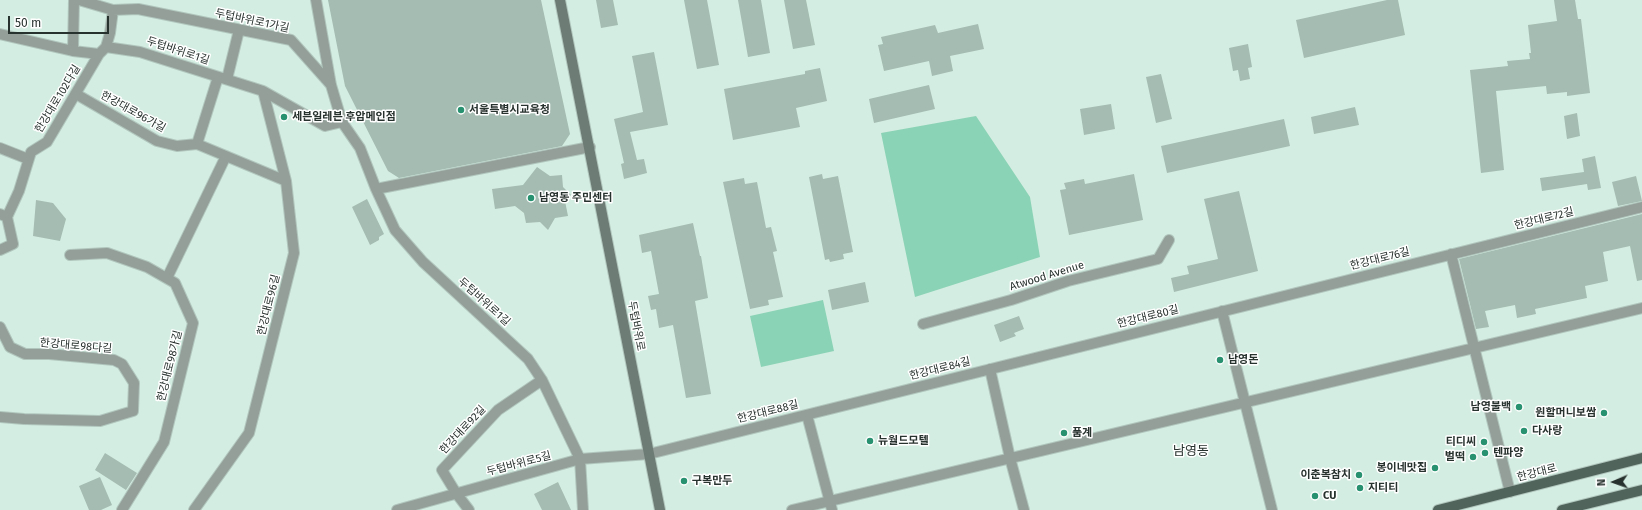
<!DOCTYPE html>
<meta charset="utf-8">
<style>
body{margin:0}
#map{position:relative;width:1642px;height:510px;overflow:hidden;background:#d4ede2;font-family:"Fira Sans",sans-serif}
canvas{display:block}
.north{position:absolute;left:1594px;top:462px;width:40px;height:40px;-webkit-text-stroke:3px #fff;paint-order:stroke;rotate:268deg;font-size:11px;font-weight:700;line-height:16px;text-align:center;color:#27312d}
.north::after{content:'';display:block;margin:auto;width:14px;height:18px;background:#27312d;clip-path:polygon(50% 0,100% 100%,50% 72%,0 100%)}
.scale{position:absolute;left:8px;top:16px;width:101px;height:18px;box-sizing:border-box;border:2px solid #27312d;border-top:0;padding-left:5px;font-size:12px;line-height:14px;white-space:nowrap;color:#27312d;-webkit-text-stroke:3px #fff;paint-order:stroke}
</style>
<div id="map">
<canvas width="1642" height="510"></canvas>
<div class="north">N</div>
<div class="scale">50 m</div>
</div>
<script>
const c = document.querySelector('canvas').getContext('2d');
c.lineJoin = 'round';
function paint(path, color) { c.fillStyle = color; c.fill(path, 'evenodd'); }
function stroke(path, color, width, dash) { c.strokeStyle = color; c.lineWidth = width; c.lineCap = dash ? 'butt' : 'round'; c.setLineDash(dash || []); c.stroke(path); }
function drawText(font, color, halo, rows, align = 'center') {
  c.font = font + ' "Fira Sans","Noto Sans KR",sans-serif'; c.lineWidth = 3; c.setLineDash([]); c.textBaseline = 'middle'; c.strokeStyle = halo; c.fillStyle = color; for (const [text, x, y, turn = 0] of rows) {
    c.save(); c.translate(x, y); c.rotate((+turn || 0) * Math.PI / 180); c.textAlign = isNaN(turn) ? turn : align; if (halo) c.strokeText(text, 0, 0); c.fillText(text, 0, 0); c.restore();
  }
}
paint(new Path2D(`
 M976 116 1030 197 1040 257 915 297 881 133Z
 M823 300 834 351 761 367 750 316Z`), '#8bd3b6');
paint(new Path2D(`
 M328 0H541L570 134 562 146 399 178 388 171 345 86Z
 M596 0H613L618 25 601 28Z
 M684 0H707L719 65 697 69Z
 M738 0H761L770 53 748 57Z
 M784 0H806L815 45 793 49Z
 M1387 0H1398L1405 35 1304 58 1296 20Z
 M1554 0H1575L1578 19H1581L1590 93 1567 96V92L1547 94 1546 86 1496 91 1504 170 1481 173 1470 70 1508 66 1507 61 1530 59 1529 53H1531L1528 25 1557 21Z
 M978 24 984 49 950 56 953 71 932 76 929 61 884 71 878 45 883 44 881 37 935 25 938 33Z
 M1248 44 1252 67 1248 68 1250 79 1240 81 1238 70 1233 71 1229 48Z
 M654 52 668 125 630 132 637 160 644 159 647 173 624 179 621 164 624 163 614 119 643 112 632 56Z
 M820 68 827 101 796 108 800 127 733 140 724 89 805 74V71Z
 M1161 74 1172 119 1156 123 1146 77Z
 M929 85 935 109 874 123 869 99Z
 M1111 104 1115 129 1084 135 1080 109Z
 M1355 107 1359 125 1314 134 1311 117Z
 M1577 113 1580 136 1567 139 1564 116Z
 M1284 119 1290 146 1167 173 1161 146Z
 M1595 156 1601 188 1588 190 1587 184 1542 191 1540 178 1584 172 1582 159Z
 M537 167 550 176 562 175 563 187 571 195 565 201 568 216 555 218 548 230 540 222 526 223 524 213 515 206 495 209 492 189 523 185Z
 M822 174 823 179 838 176 853 252 843 254 844 259 830 262 829 259 825 260 809 177Z
 M1134 174 1143 220 1069 235 1060 190 1066 189 1064 183 1084 179 1085 184Z
 M1636 176 1642 201 1618 206 1612 182Z
 M744 178 745 184 757 182 766 228 771 227 777 251 773 252 783 297 768 300 769 305 750 309 723 182Z
 M1239 191 1258 271 1174 292 1171 278 1189 274 1187 266 1218 259 1204 199Z
 M367 199 384 234 379 237V240L370 245 352 207Z
 M36 200 53 203 66 219 60 241 33 236Z
 M1642 214V280L1637 281 1630 246 1603 252 1608 281 1585 286 1587 298 1535 309 1536 314 1517 318 1515 305 1485 311 1489 327 1476 329 1459 259Z
 M693 223 700 256H701L708 298 695 301 711 394 686 398 673 325 659 328 656 309 651 310 648 296 659 294 651 251 642 253 639 235Z
 M865 282 869 302 832 310 828 290Z
 M1019 316 1024 329 1014 333 1016 336 1000 342 994 325Z
 M105 453 137 473 126 490 95 470Z
 M100 477 112 505 101 510H89L79 486Z
 M558 482 571 510H542L534 494Z`), '#a4bcb1');
const minor = new Path2D(`
 M79 0 113 10 138 9 291 40 331 85
 M316 0 331 85 342 122 360 148 376 189 395 230 423 262 528 359 542 380 580 459 583 510
 M0 34 73 51 99 54 106 47 140 52 263 91 325 126 342 122
 M106 47 110 33 113 10
 M73 51 74 0
 M227 79 239 30
 M76 94 157 141 177 146 197 144 286 181
 M197 144 218 77
 M0 148 28 159
 M376 189 590 147
 M0 214 7 217 13 244 0 250
 M7 217 19 191 31 152 47 142 99 54
 M1451 254 1510 492
 M70 255 107 253 147 267 175 283 193 323 164 442 122 510
 M167 278 226 156
 M1222 311 1272 510
 M923 324 1011 300 1068 281 1158 259 1169 240
 M0 327 10 347 25 354H49L114 360 122 364 134 383 133 411 100 421 24 419 0 417
 M990 369 1010 458 1024 510
 M807 415 832 510
 M194 510 249 433 294 253 286 181 263 91
 M397 510 580 459 649 454 1642 207
 M469 510 456 493 442 470 498 410 542 380
 M792 510 1642 308`);
const secondary = new Path2D(`
 M560 0 660 510`);
const primary = new Path2D(`
 M1438 510 1642 458
 M1562 510 1642 490`);
stroke(minor, '#b1c7be', 12);
stroke(secondary, '#b1c7be', 12);
stroke(primary, '#b1c7be', 12);
stroke(minor, '#949f9a', 10);
stroke(secondary, '#6d7c75', 10);
stroke(primary, '#51645c', 10);
for (const [x, y, r, color] of [
 [461,110,4,"#289270"],
 [284,117,4,"#289270"],
 [531,198,4,"#289270"],
 [1220,360,4,"#289270"],
 [1519,407,4,"#289270"],
 [1604,413,4,"#289270"],
 [1524,431,4,"#289270"],
 [1064,433,4,"#289270"],
 [870,441,4,"#289270"],
 [1484,442,4,"#289270"],
 [1485,453,4,"#289270"],
 [1473,457,4,"#289270"],
 [1435,468,4,"#289270"],
 [1359,475,4,"#289270"],
 [684,481,4,"#289270"],
 [1360,488,4,"#289270"],
 [1315,496,4,"#289270"]
]) { const dot = new Path2D(); dot.arc(x, y, r, 0, 2 * Math.PI); c.fillStyle = color; c.fill(dot); stroke(dot, '#fff', 1.5); }
drawText('11px', '#27312d', '#fff', [
 ["두텁바위로1가길",252,21,12],
 ["두텁바위로1길",178,51,18],
 ["한강대로102다길",58,99,-59],
 ["한강대로96가길",133,112,29],
 ["한강대로72길",1544,219,-14],
 ["한강대로76길",1380,259,-14],
 ["Atwood Avenue",1047,276,-17],
 ["두텁바위로1길",484,302,42],
 ["한강대로96길",269,305,-76],
 ["한강대로80길",1148,317,-14],
 ["두텁바위로",636,326,79],
 ["한강대로98다길",76,346,5],
 ["한강대로98가길",170,366,-76],
 ["한강대로84길",940,369,-14],
 ["한강대로88길",768,412,-14],
 ["한강대로92길",463,430,-47],
 ["두텁바위로5길",519,464,-15],
 ["한강대로",1537,473,-14]
]);
drawText('bold 11px', '#27312d', '#fff', [
 ["서울특별시교육청",469,110],
 ["세븐일레븐 후암메인점",292,117],
 ["남영동 주민센터",539,198],
 ["남영돈",1228,360],
 ["남영불백",1511,407,"right"],
 ["원할머니보쌈",1596,413,"right"],
 ["다사랑",1532,431],
 ["품계",1072,433],
 ["뉴월드모텔",878,441],
 ["티디씨",1476,442,"right"],
 ["텐파양",1493,453],
 ["벌떡",1465,457,"right"],
 ["봉이네맛집",1427,468,"right"],
 ["이춘복참치",1351,475,"right"],
 ["구복만두",692,481],
 ["지티티",1368,488],
 ["CU",1323,496]
], 'left');
drawText('13px', '#27312d', '#fff', [
 ["남영동",1191,451]
]);
</script>
